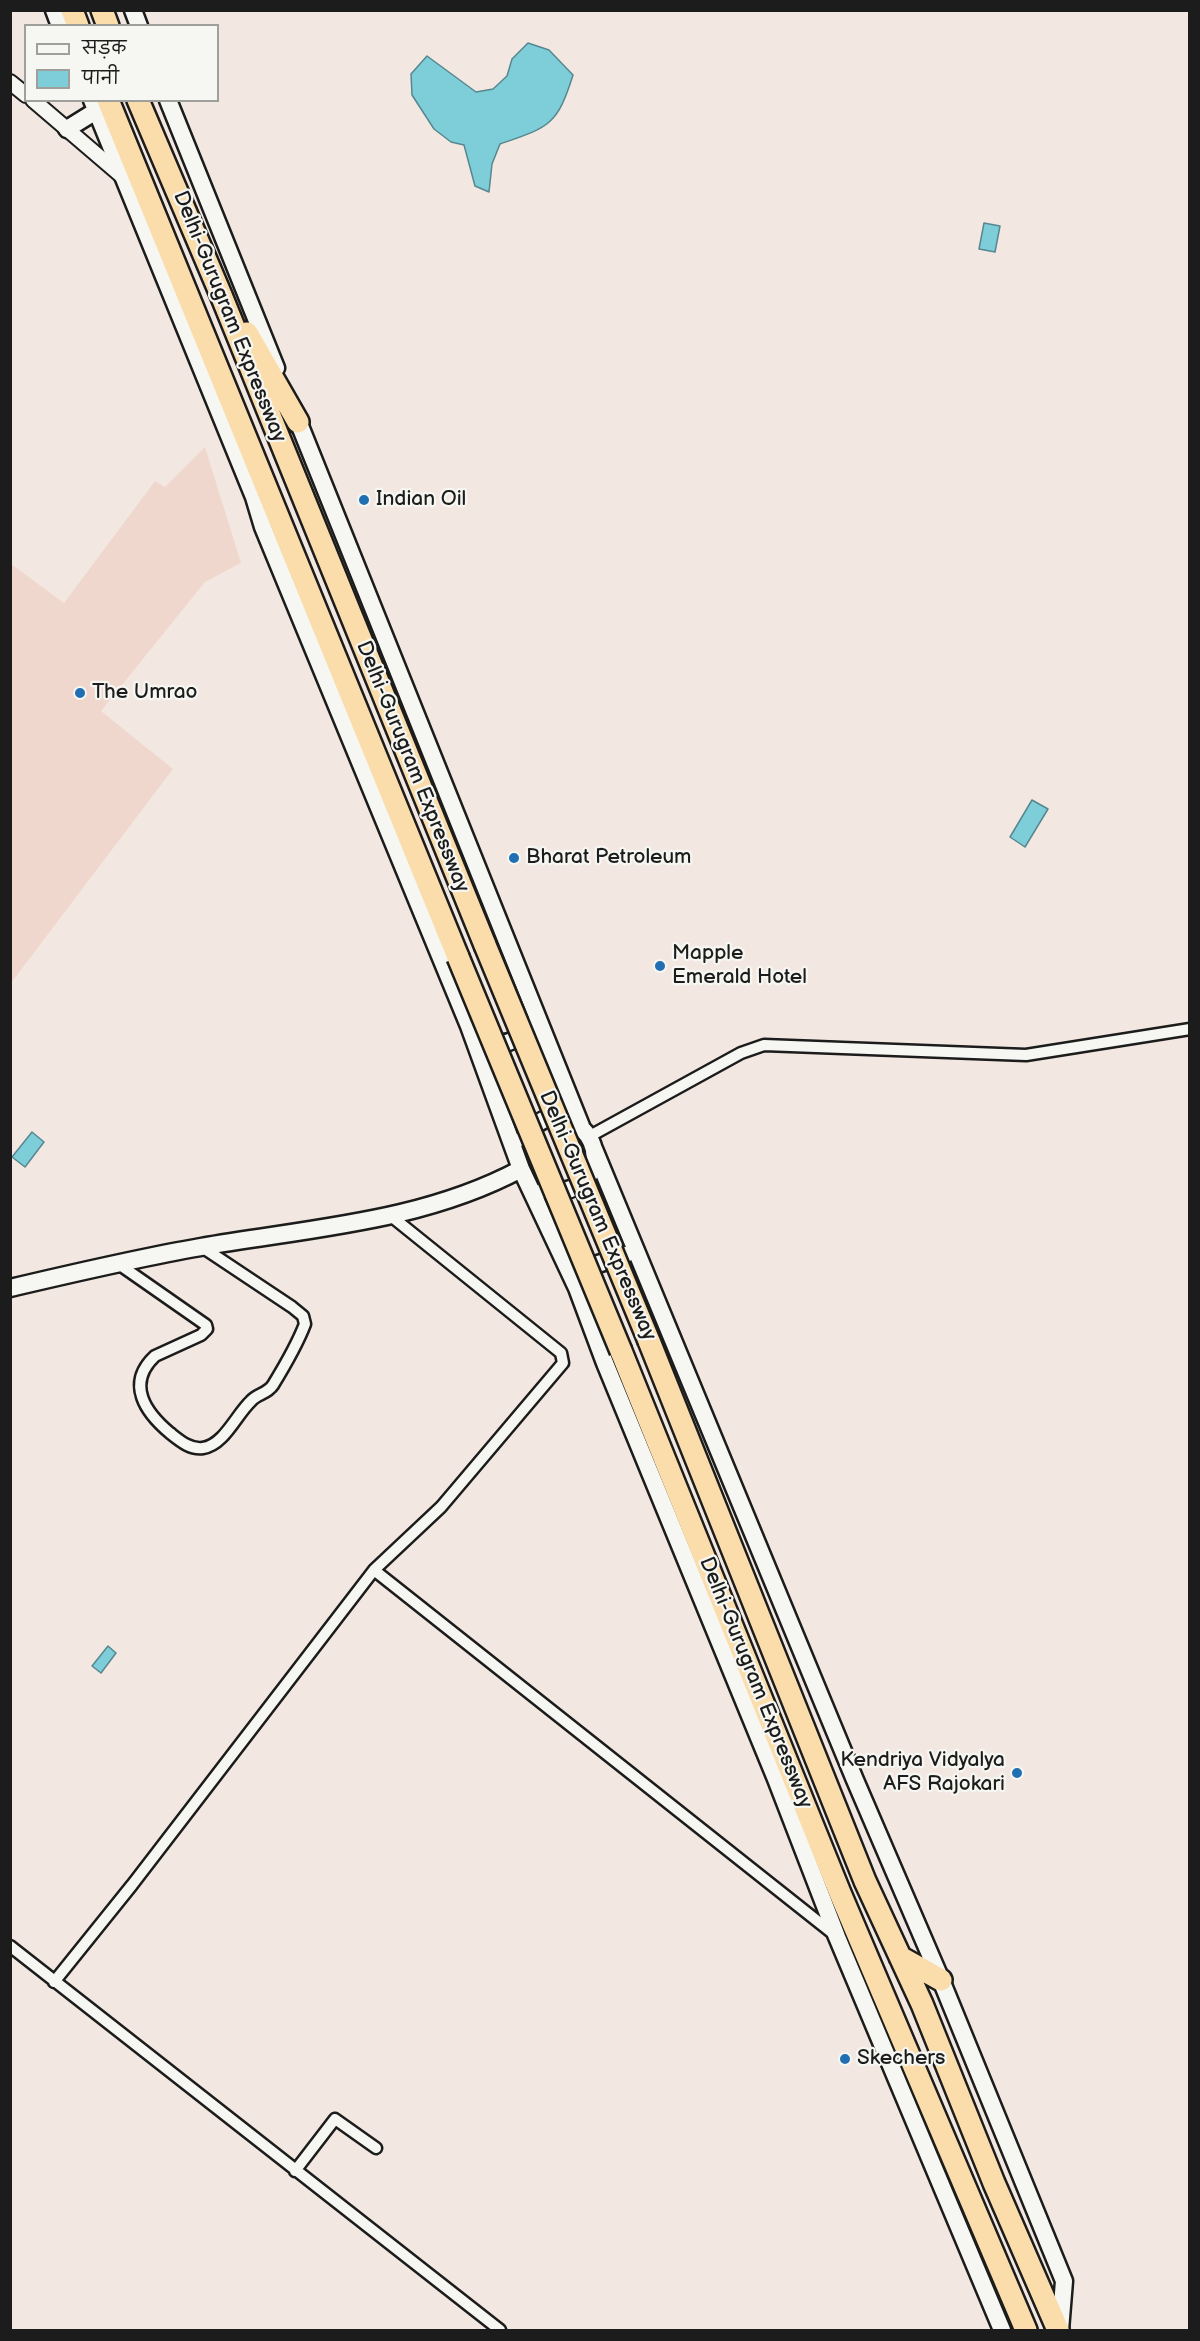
<!DOCTYPE html>
<meta charset="utf-8">
<style>
body{margin:0}
#map{position:relative;width:1200px;height:2341px;overflow:hidden;background:#f3e8e1;font-family:"Balsamiq Sans","Playpen Sans Deva",sans-serif}
canvas{display:block}
.frame{position:absolute;inset:0;border:12px solid #1c1c1c;pointer-events:none}
.legend{position:absolute;left:24px;top:24px;width:195px;height:78px;box-sizing:border-box;background:#f6f6f2;border:2px solid #9f9f9c;margin:0;padding:8px 10px;list-style:none;font-size:18px;color:#1c1c1c}
.legend li{display:flex;align-items:center;gap:12px;height:30px}
.legend b{width:30px;border:2px solid #9f9f9c}
</style>
<div id="map">
<canvas width="1200" height="2341"></canvas>
<div class="frame"></div>
<ul class="legend">
<li><b style="height:8px;background:#f6f6f2"></b>सड़क</li>
<li><b style="height:16px;background:#7eceda"></b>पानी</li>
</ul>
</div>
<script>
const c = document.querySelector('canvas').getContext('2d');
c.lineJoin = 'round';
function paint(path, color) { c.fillStyle = color; c.fill(path, 'evenodd'); }
function stroke(path, color, width, dash) { c.strokeStyle = color; c.lineWidth = width; c.lineCap = dash ? 'butt' : 'round'; c.setLineDash(dash || []); c.stroke(path); }
function drawText(font, color, halo, rows, align = 'center') {
  c.font = font + ' "Balsamiq Sans",sans-serif'; c.lineWidth = 4.5; c.setLineDash([]); c.textBaseline = 'middle'; c.strokeStyle = halo; c.fillStyle = color; for (const [text, x, y, turn = 0] of rows) {
    c.save(); c.translate(x, y); c.rotate((+turn || 0) * Math.PI / 180); c.textAlign = isNaN(turn) ? turn : align; if (halo) c.strokeText(text, 0, 0); c.fillText(text, 0, 0); c.restore();
  }
}
paint(new Path2D(`
 M205 447 241 563 205 582 101 711 173 769 11 983V564L64 603 155 481 165 487Z`), '#f0d7cd');
const water = new Path2D(`
 M528 43 549 50 573 75C557 126 549 127 500 144L492 164 489 192 475 186 464 145 451 142 434 129 412 95 411 74 427 56 476 92 493 89 507 76 512 59Z
 M984 223 1000 226 995 252 979 249Z
 M1032 800 1048 809 1025 847 1010 837Z
 M32 1132 44 1142 25 1167 12 1157Z
 M108 1646 116 1653 101 1673 92 1666Z`);
paint(water, '#7eceda');
stroke(water, '#57878e', 1.5);
const minor = new Path2D(`
 M590 1136 741 1053 764 1045 1026 1055 1190 1029
 M120 1265 206 1325 207 1329 201 1335 155 1356C125 1384 146 1413 170 1433 179 1440 190 1450 203 1448 224 1445 236 1415 251 1401 257 1394 267 1394 273 1385 284 1367 297 1345 305 1324L303 1316 292 1307 202 1247
 M374 1570 835 1935
 M10 1946 500 2330
 M54 1982 132 1885 374 1570 441 1507 563 1363 561 1353 391 1216
 M295 2171 335 2119 376 2148`);
const tertiary = new Path2D(`
 M10 82 26 95
 M33 100 123 177`);
const secondary = new Path2D(`
 M54 10 60 26
 M133 10 139 26
 M92 100 254 497 263 527 469 1026 521 1169 577 1288 605 1363 776 1779 837 1937 1002 2330
 M168 100 276 368
 M67 129 96 111
 M294 411 581 1126
 M483 1040C501 1047 518 1043 528 1026
 M524 1138C561 1082 624 1154 579 1185 567 1192 557 1193 544 1190
 M594 1149 855 1780 941 1980 1064 2281 1060 2330
 M579 1277 595 1265 625 1255
 M10 1288C74 1273 137 1258 201 1247 310 1228 422 1222 521 1169`);
const motorway = new Path2D(`
 M72 10 78 26
 M102 10 108 26
 M108 100 458 957
 M138 100 221 295 485 945
 M247 333 298 422
 M649 1341 865 1881 922 2004 994 2183 1058 2330
 M621 1351 840 1893 1026 2330
 M900 1957 941 1980`);
stroke(minor, '#1c1c1c', 15);
stroke(tertiary, '#1c1c1c', 18);
stroke(secondary, '#1c1c1c', 21);
stroke(motorway, '#1c1c1c', 26);
stroke(minor, '#f6f6f2', 10);
stroke(tertiary, '#f6f6f2', 14);
stroke(secondary, '#f6f6f2', 16);
stroke(motorway, '#faddab', 21);
const motorwayBridge = new Path2D(`
 M485 945 649 1341
 M458 957 621 1351`);
stroke(motorwayBridge, '#1c1c1c', 26, []);
stroke(motorwayBridge, '#faddab', 21);
for (const [x, y, r, color] of [
 [364,500,6,"#1f6fb2"],
 [80,693,6,"#1f6fb2"],
 [514,858,6,"#1f6fb2"],
 [660,966,6,"#1f6fb2"],
 [1017,1773,6,"#1f6fb2"],
 [845,2059,6,"#1f6fb2"]
]) { const dot = new Path2D(); dot.arc(x, y, r, 0, 2 * Math.PI); c.fillStyle = color; c.fill(dot); stroke(dot, '#f6f6f2', 2); }
drawText('21px', '#1c1c1c', '#f6f6f2', [
 ["Delhi-Gurugram Expressway",229,317,68],
 ["Delhi-Gurugram Expressway",412,767,68],
 ["Delhi-Gurugram Expressway",597,1216,67],
 ["Delhi-Gurugram Expressway",755,1683,68]
]);
drawText('21px', '#1c1c1c', '#f6f6f2', [
 ["Indian Oil",376,500],
 ["The Umrao",92,693],
 ["Bharat Petroleum",526,858],
 ["Mapple",672,954],
 ["Emerald Hotel",672,978],
 ["Kendriya Vidyalya",1005,1761,"right"],
 ["AFS Rajokari",1005,1785,"right"],
 ["Skechers",857,2059]
], 'left');
</script>
